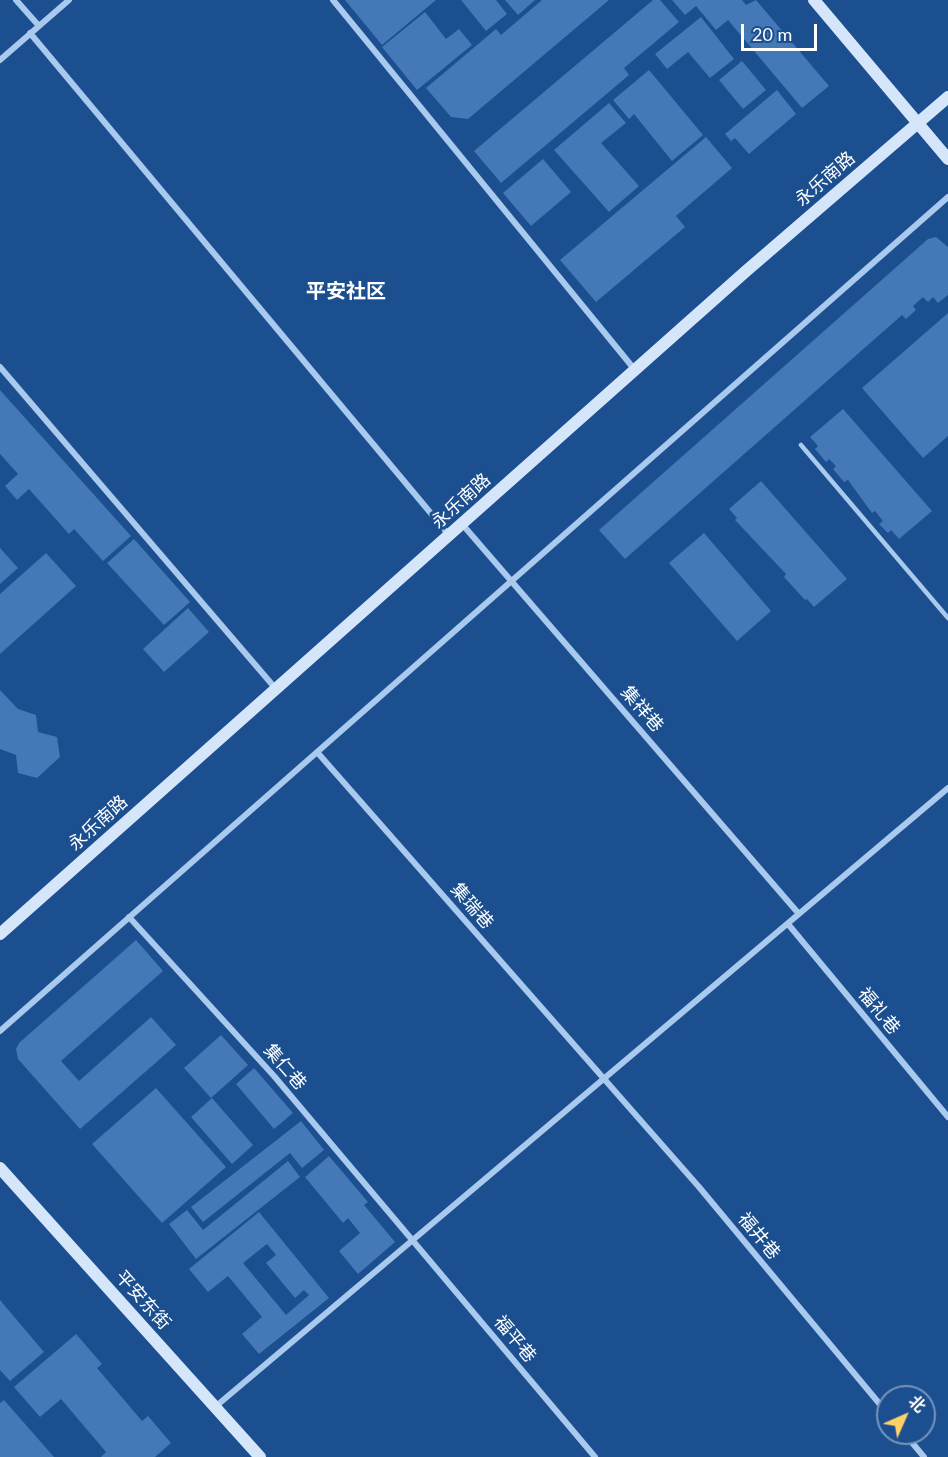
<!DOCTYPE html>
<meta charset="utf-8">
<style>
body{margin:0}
#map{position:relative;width:948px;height:1457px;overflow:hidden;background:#1b4f8f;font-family:Lato,"Noto Sans SC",sans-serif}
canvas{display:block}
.north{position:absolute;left:876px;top:1385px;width:60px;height:60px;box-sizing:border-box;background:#1b4f8f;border:2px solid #7695bc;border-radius:50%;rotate:45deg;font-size:16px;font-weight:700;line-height:24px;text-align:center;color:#fff}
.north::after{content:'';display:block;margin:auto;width:21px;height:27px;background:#ffd166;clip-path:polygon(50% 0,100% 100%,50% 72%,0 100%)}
.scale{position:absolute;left:741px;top:24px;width:76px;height:27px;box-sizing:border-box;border:3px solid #fff;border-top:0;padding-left:8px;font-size:18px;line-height:21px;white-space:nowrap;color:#fff;-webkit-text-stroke:4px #1b4f8f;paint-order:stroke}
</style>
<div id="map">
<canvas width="948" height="1457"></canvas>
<div class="north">北</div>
<div class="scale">20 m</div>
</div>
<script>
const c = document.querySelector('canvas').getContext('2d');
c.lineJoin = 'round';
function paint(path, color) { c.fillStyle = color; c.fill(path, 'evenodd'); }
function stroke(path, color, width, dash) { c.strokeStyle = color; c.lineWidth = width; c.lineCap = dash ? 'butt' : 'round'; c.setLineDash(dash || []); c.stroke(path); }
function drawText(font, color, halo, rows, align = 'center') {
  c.font = font + ' Lato,"Noto Sans SC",sans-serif'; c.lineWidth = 6; c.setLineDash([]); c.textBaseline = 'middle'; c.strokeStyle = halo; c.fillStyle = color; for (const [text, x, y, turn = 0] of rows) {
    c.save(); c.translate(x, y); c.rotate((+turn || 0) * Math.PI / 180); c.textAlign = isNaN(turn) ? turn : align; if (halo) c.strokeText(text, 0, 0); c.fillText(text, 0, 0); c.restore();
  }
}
paint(new Path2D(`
 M345 0H436L382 45Z
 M461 0H496L507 14 486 31Z
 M505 0H535L518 15Z
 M542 0H609L468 119 451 117 426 88 496 29 501 35Z
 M653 0H660L679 22 624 68 629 75 501 183 474 151Z
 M672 0H742L746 5 756 0 829 86 802 108 728 20 716 30 696 6 685 15Z
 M425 12 446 39 459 29 472 45 417 90 382 47Z
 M701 17 734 59 710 78 688 52 667 69 655 54Z
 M742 61 766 90 743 109 719 80Z
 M649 70 703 135 672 161 634 114 629 119 613 100Z
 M777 90 796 114 749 154 735 138 731 141 725 134Z
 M609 103 626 123 601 143 639 186 609 212 554 150Z
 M706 137 732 168 676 216 685 227 596 302 560 260Z
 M543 159 571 192 531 226 503 193Z
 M936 237 948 247V295L938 303 933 297 928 302 923 297 913 306 916 310 906 319 902 315 625 559 599 530 928 239Z
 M948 313V436L923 458 862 388Z
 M0 390 131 536 103 561 74 529 69 534 29 489 17 500 5 486 18 474 0 454Z
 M843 409 932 511 899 539 891 530 888 533 879 524 883 521 875 511 872 513 848 480 844 482 833 469 836 466 829 459 826 462 815 449 818 446 810 437Z
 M761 481 847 579 814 607 807 599 805 600 784 577 786 574 735 520 737 518 729 509Z
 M704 533 771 611 737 641 669 563Z
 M134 539 190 602 164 625 107 563Z
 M0 548 18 568 0 584Z
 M46 553 76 586 0 654V594Z
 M188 608 209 632 164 672 143 649Z
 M0 690 18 709 36 715 38 732 57 737 60 757 37 778 18 773 16 755 0 749Z
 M136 940 163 971 61 1061 79 1081 151 1017 176 1045 80 1129 18 1059 16 1049 19 1043Z
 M221 1035 248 1065 211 1098 184 1068Z
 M254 1068 293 1113 274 1129 236 1084Z
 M156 1088 226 1167 162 1223 92 1144Z
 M212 1098 253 1145 232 1164 191 1117Z
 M301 1121 324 1150 302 1168 290 1153 203 1222 191 1207Z
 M329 1156 368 1202 364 1205 395 1242 358 1274 339 1251 360 1233 348 1218 343 1223 305 1177Z
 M288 1161 300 1177 196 1259 169 1224 187 1210 203 1230Z
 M259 1212 329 1298 259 1354 242 1334 262 1317 228 1276 208 1292 189 1269ZM267 1244 276 1255 266 1263 295 1298 304 1290 309 1295 286 1315 243 1263Z
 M0 1300 44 1352 10 1381 0 1370Z
 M76 1334 102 1364 97 1368 142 1421 148 1416 171 1443 155 1457H101L106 1452 61 1399 40 1417 14 1387Z
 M4 1400 54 1457H0V1403Z`), '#4478b7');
stroke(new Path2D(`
 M801 445 948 618`), '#a9c9ee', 4.5);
stroke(new Path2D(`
 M16 0 39 26
 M333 0 635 370
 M30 33 449 535
 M0 60 69 0
 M0 367 276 689
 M462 524 799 914
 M317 752 699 1187 888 1414
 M129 917 274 1076 595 1457
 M788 924 948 1117
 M0 1031 948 197
 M215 1407 948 788
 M904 1433 924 1457`), '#a9c9ee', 6);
stroke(new Path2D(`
 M814 0 948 159
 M0 934 745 272 948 97
 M0 1168 260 1457`), '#d6e6fa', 12);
drawText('18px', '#fff', '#1b4f8f', [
 ["永乐南路",825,179,-41],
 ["永乐南路",461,501,-42],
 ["集祥巷",642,709,49],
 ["永乐南路",98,823,-42],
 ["集瑞巷",472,906,49],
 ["福礼巷",879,1011,50],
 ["集仁巷",285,1067,49],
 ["福井巷",759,1236,50],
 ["平安东街",143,1300,48],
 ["福平巷",515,1339,50]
]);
drawText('bold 20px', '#fff', '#1b4f8f', [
 ["平安社区",346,292]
]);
</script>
